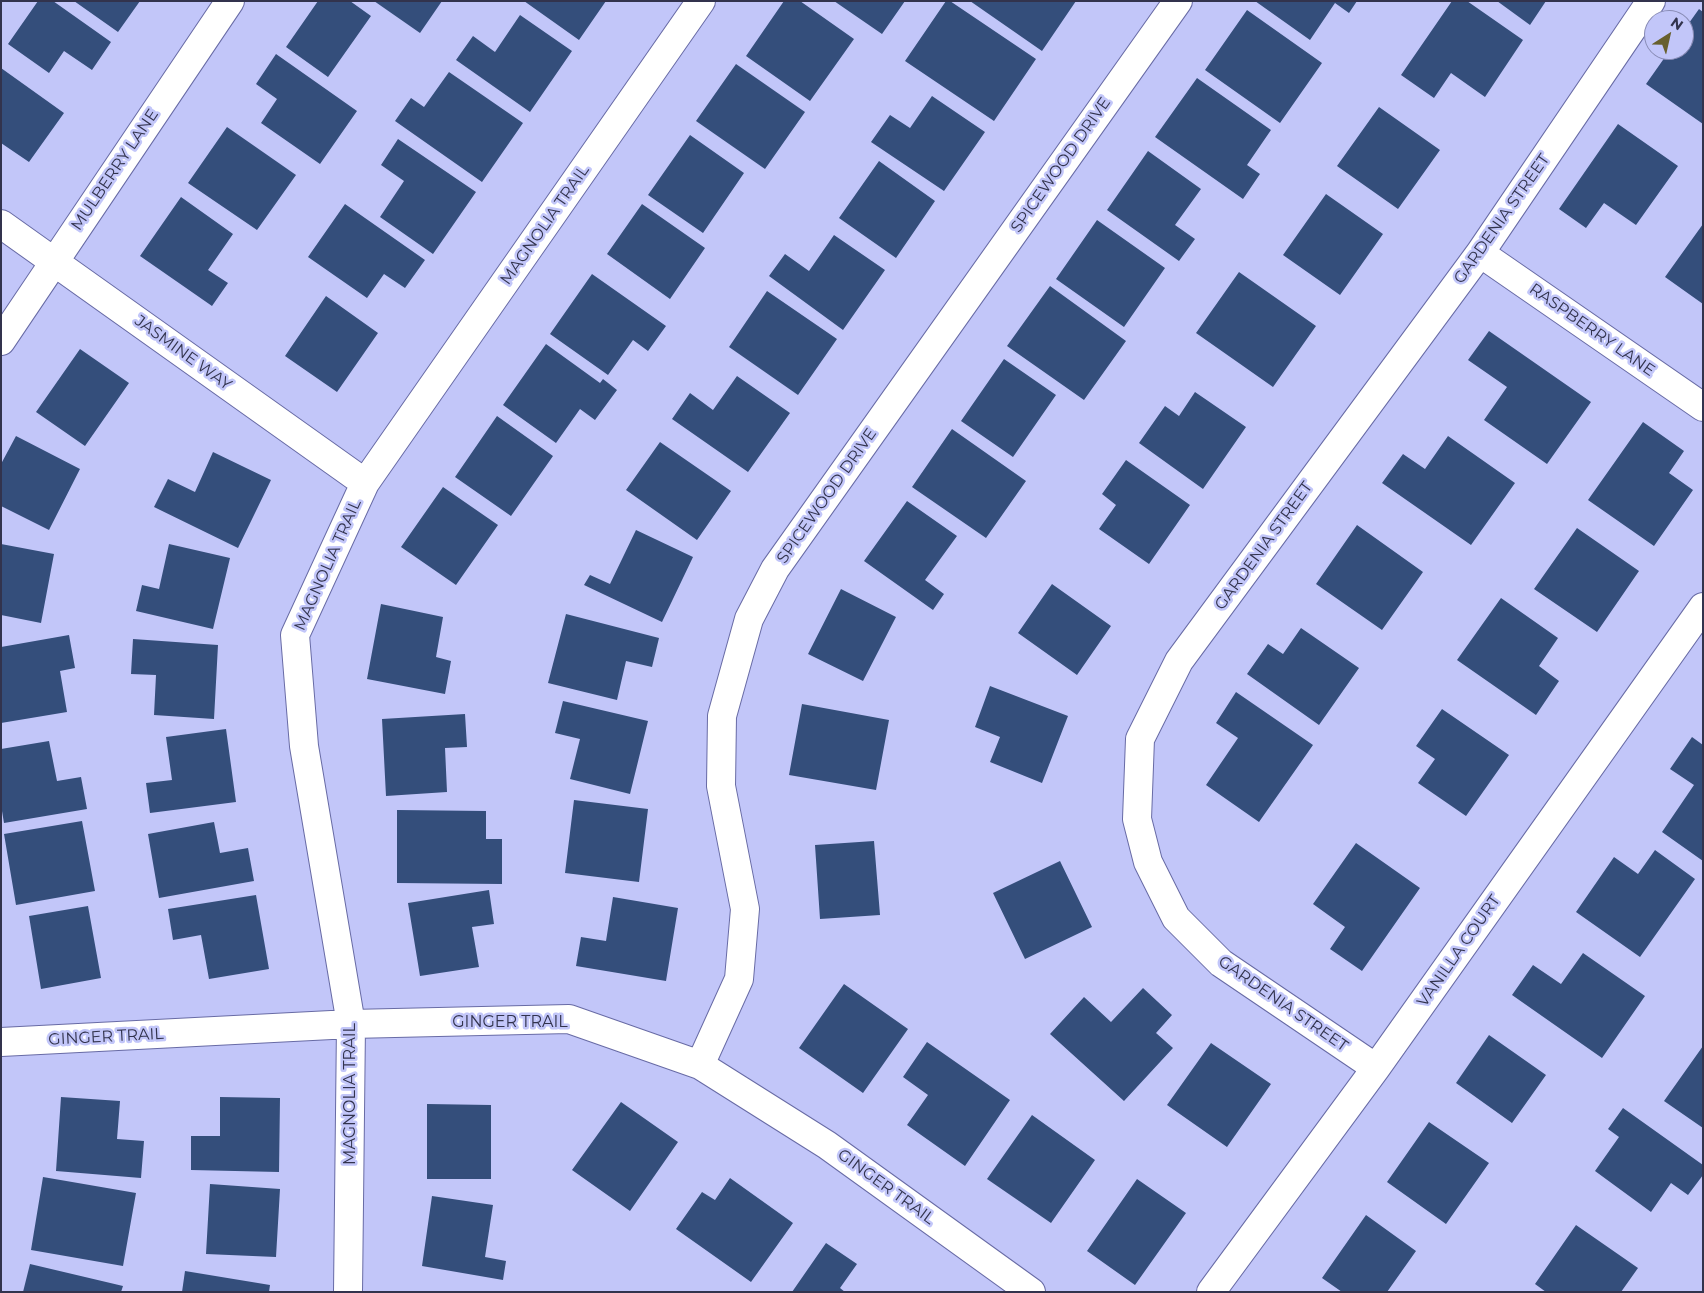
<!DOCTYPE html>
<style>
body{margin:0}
#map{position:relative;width:1704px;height:1293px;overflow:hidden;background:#c2c6f9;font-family:Montserrat,sans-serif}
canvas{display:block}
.frame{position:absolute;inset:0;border:2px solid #32334d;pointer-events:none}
.north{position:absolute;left:1644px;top:10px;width:50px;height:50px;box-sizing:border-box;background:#c2c6f9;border:1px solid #888bb4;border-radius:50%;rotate:35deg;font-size:14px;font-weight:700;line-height:20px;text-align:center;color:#32334d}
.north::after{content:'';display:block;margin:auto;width:18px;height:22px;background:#68602d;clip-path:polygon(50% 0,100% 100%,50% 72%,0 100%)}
</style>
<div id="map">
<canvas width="1704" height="1293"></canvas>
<div class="frame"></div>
<div class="north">N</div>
</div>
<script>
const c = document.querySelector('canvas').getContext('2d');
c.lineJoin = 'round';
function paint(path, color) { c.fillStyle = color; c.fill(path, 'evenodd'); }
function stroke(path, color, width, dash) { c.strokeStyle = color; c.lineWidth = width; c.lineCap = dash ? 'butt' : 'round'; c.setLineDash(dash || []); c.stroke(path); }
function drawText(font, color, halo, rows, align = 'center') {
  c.font = font + ' Montserrat,sans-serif'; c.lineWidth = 5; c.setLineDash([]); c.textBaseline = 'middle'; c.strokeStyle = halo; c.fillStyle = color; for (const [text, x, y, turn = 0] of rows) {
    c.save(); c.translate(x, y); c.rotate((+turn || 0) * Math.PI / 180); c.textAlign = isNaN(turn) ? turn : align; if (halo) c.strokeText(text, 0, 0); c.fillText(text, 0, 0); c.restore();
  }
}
paint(new Path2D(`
 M38 1H53L111 42 92 70 64 51 49 73 8 44Z
 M74 1H140L118 32Z
 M318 1H350L371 16 328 77 286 47Z
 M374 1H442L420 33Z
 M524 1H606L579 40Z
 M784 1H800L854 39 810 101 746 56Z
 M834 1H905L882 34Z
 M946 1H950L1036 59 994 121 905 61Z
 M970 1H1076L1042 51Z
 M1255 1H1357L1349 13 1335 3 1310 40Z
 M1452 1H1467L1523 40 1485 97 1451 73 1434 98 1401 75Z
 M1497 1H1546L1530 25Z
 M1699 9 1703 12V124L1646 84 1670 50H1684V30Z
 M1247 10 1322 63 1280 123 1205 70Z
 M520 15 572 51 530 112 456 60 473 36 495 52Z
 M276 54 357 111 320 164 261 123 277 99 256 84Z
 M736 64 805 112 765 169 696 121Z
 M1 68 64 113 29 162 1 143Z
 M449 72 523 123 482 182 395 121 411 98 424 107Z
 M1197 78 1271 130 1247 165 1260 174 1243 199 1155 137Z
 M932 96 985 132 944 191 871 142 890 115 910 128Z
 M1379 107 1440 150 1398 209 1337 166Z
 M1618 124 1678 166 1636 225 1604 203 1586 228 1559 209Z
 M227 127 296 175 257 230 188 183Z
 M690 135 744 173 703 233 648 195Z
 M398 139 476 192 433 254 380 217 404 181 381 165Z
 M1148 151 1201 189 1175 225 1195 239 1179 261 1107 210Z
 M879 161 935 201 896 258 839 218Z
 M1326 194 1383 234 1340 295 1283 255Z
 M181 197 233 234 208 270 228 283 212 306 140 256Z
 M345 204 425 260 405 288 384 274 367 298 308 257Z
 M642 204 705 248 670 299 607 254Z
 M1097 220 1165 268 1124 327 1056 279Z
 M1703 224V304L1665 277Z
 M834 235 885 270 843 330 769 276 785 254 809 271Z
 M1239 272 1316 326 1273 387 1196 333Z
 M592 274 666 326 648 351 633 340 608 375 550 334Z
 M1050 286 1126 341 1084 400 1007 346Z
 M767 291 837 339 798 395 729 347Z
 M326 296 378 333 337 392 285 356Z
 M1489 331 1591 402 1547 464 1484 420 1507 387 1468 360Z
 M546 344 600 383 603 379 617 390 595 420 580 409 556 443 503 405Z
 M80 349 129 383 85 446 36 412Z
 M1004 359 1056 395 1013 457 961 421Z
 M737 376 790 413 748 472 672 419 690 393 713 410Z
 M1195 392 1246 427 1203 489 1139 443 1165 406 1179 416Z
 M497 416 553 456 511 516 455 477Z
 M1643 422 1684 451 1669 473 1693 490 1654 546 1588 500Z
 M952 429 1026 481 986 538 912 487Z
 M16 436 80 469 49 530 1 506V464Z
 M1448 436 1515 483 1471 545 1382 483 1403 454 1425 469Z
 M660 442 731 491 697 540 626 490Z
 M213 452 271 480 238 548 154 507 168 479 195 492Z
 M1126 460 1190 505 1149 564 1099 529 1116 505 1102 494Z
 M443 487 498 525 456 585 401 547Z
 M907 501 957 536 925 580 944 594 933 610 864 561Z
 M1357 525 1423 572 1382 630 1316 584Z
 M1577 528 1639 571 1597 632 1534 589Z
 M636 530 693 557 662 622 584 585 590 575 610 584Z
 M1 544 54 554 41 623 1 615Z
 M169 544 230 558 213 629 136 611 142 585 159 589Z
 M1052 584 1111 626 1077 675 1018 633Z
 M841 589 896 617 863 681 808 654Z
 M1501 598 1558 638 1539 666 1559 681 1536 715 1457 660Z
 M381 604 443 617 436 657 451 661 445 694 367 679Z
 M566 614 659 638 652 667 626 661 617 700 548 683Z
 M1301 628 1359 668 1319 725 1247 674 1268 644 1283 654Z
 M69 635 75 668 60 671 67 712 1 723V647Z
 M133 639 218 645 214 719 154 715 156 675 131 674Z
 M990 686 1068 716 1042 783 990 762 1000 737 975 727Z
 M1236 692 1313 745 1259 822 1206 785 1238 738 1216 723Z
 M563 701 648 721 630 794 570 779 580 739 555 733Z
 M802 704 889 720 876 790 789 775Z
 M1442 709 1509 755 1466 816 1418 783 1435 759 1416 746Z
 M465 714 467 747 445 748 447 792 386 796 382 719Z
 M226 729 236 802 150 813 146 783 172 780 166 737Z
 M1692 737 1703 745V861L1662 832 1694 785 1670 769Z
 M49 741 57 781 81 777 87 809 4 823 1 805V749Z
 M574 800 648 809 639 882 565 873Z
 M397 810 486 811V839H502V884L397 883Z
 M82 821 95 891 16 905 4 834Z
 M214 822 220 853 248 848 254 881 159 898 148 834Z
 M874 841 880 915 820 919 815 845Z
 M1356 843 1420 888 1362 971 1330 949 1345 927 1313 904Z
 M1655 850 1695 879 1640 957 1576 912 1614 857 1638 874Z
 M1060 861 1092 927 1025 959 993 893Z
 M489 890 494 924 472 927 479 967 420 976 408 903Z
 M256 895 269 969 209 979 201 935 173 940 168 909Z
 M613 897 678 908 666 981 576 966 581 937 606 941Z
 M88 906 101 978 41 989 29 916Z
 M1583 953 1645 996 1602 1058 1512 995 1533 965 1561 984Z
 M844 984 908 1029 863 1093 799 1048Z
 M1143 988 1172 1015 1156 1033 1173 1048 1124 1101 1050 1034 1084 997 1111 1022Z
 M1489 1035 1546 1075 1512 1123 1456 1083Z
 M927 1042 1010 1100 965 1166 907 1125 928 1095 903 1077Z
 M1211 1043 1271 1084 1227 1147 1167 1105Z
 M1703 1046V1128L1664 1101Z
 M61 1097 120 1101 117 1139 144 1141 141 1178 56 1171Z
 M220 1097 280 1098 279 1172 191 1170V1136H220Z
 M621 1102 678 1142 630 1211 572 1170Z
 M427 1104 491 1105V1179H427Z
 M1623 1108 1703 1165V1175L1688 1195 1671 1183 1651 1212 1595 1171 1619 1137 1608 1129Z
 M1032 1115 1095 1160 1051 1223 987 1179Z
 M1429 1122 1489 1163 1446 1224 1387 1182Z
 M43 1177 136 1193 123 1266 31 1250Z
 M730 1178 793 1223 751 1282 676 1229 702 1192 715 1200Z
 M1137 1179 1186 1213 1135 1285 1087 1251Z
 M210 1184 280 1189 276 1257 206 1254Z
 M432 1196 493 1205 485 1257 506 1261 503 1280 422 1266Z
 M1366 1215 1416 1251 1387 1292H1342L1322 1278Z
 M1576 1225 1638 1268 1621 1292H1546L1535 1284Z
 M826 1243 857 1264 840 1288 845 1292H792Z
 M30 1264 123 1286 121 1292H23Z
 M185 1271 270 1285 269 1292H182Z`), '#344e7b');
const minor = new Path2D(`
 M1 224 365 483
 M1480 253 1703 407
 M1 341 230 1
 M1 1042 351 1024 569 1019 700 1065 827 1145 1031 1292
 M700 1065 739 979 745 909 721 786 722 716 749 619 775 569 1178 1
 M1376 1068 1221 963 1176 918 1148 862 1137 819 1140 739 1179 661 1480 253 1651 1
 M348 1292 351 1024 304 746 295 635 365 483 701 1
 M1211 1292 1376 1068 1703 607`);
stroke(minor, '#686ba5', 30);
stroke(minor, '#fff', 28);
drawText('16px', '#32334d', '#c2c6f9', [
 ["SPICEWOOD DRIVE",1061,165,-55],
 ["MULBERRY LANE",115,170,-56],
 ["GARDENIA STREET",1502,219,-55],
 ["MAGNOLIA TRAIL",545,225,-55],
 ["RASPBERRY LANE",1592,330,35],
 ["JASMINE WAY",183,353,36],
 ["SPICEWOOD DRIVE",827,496,-55],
 ["GARDENIA STREET",1264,546,-54],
 ["MAGNOLIA TRAIL",328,565,-66],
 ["VANILLA COURT",1459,951,-55],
 ["GARDENIA STREET",1283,1004,35],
 ["GINGER TRAIL",510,1022],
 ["GINGER TRAIL",106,1037,-3],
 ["MAGNOLIA TRAIL",350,1094,-90],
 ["GINGER TRAIL",886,1187,36]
]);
</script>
